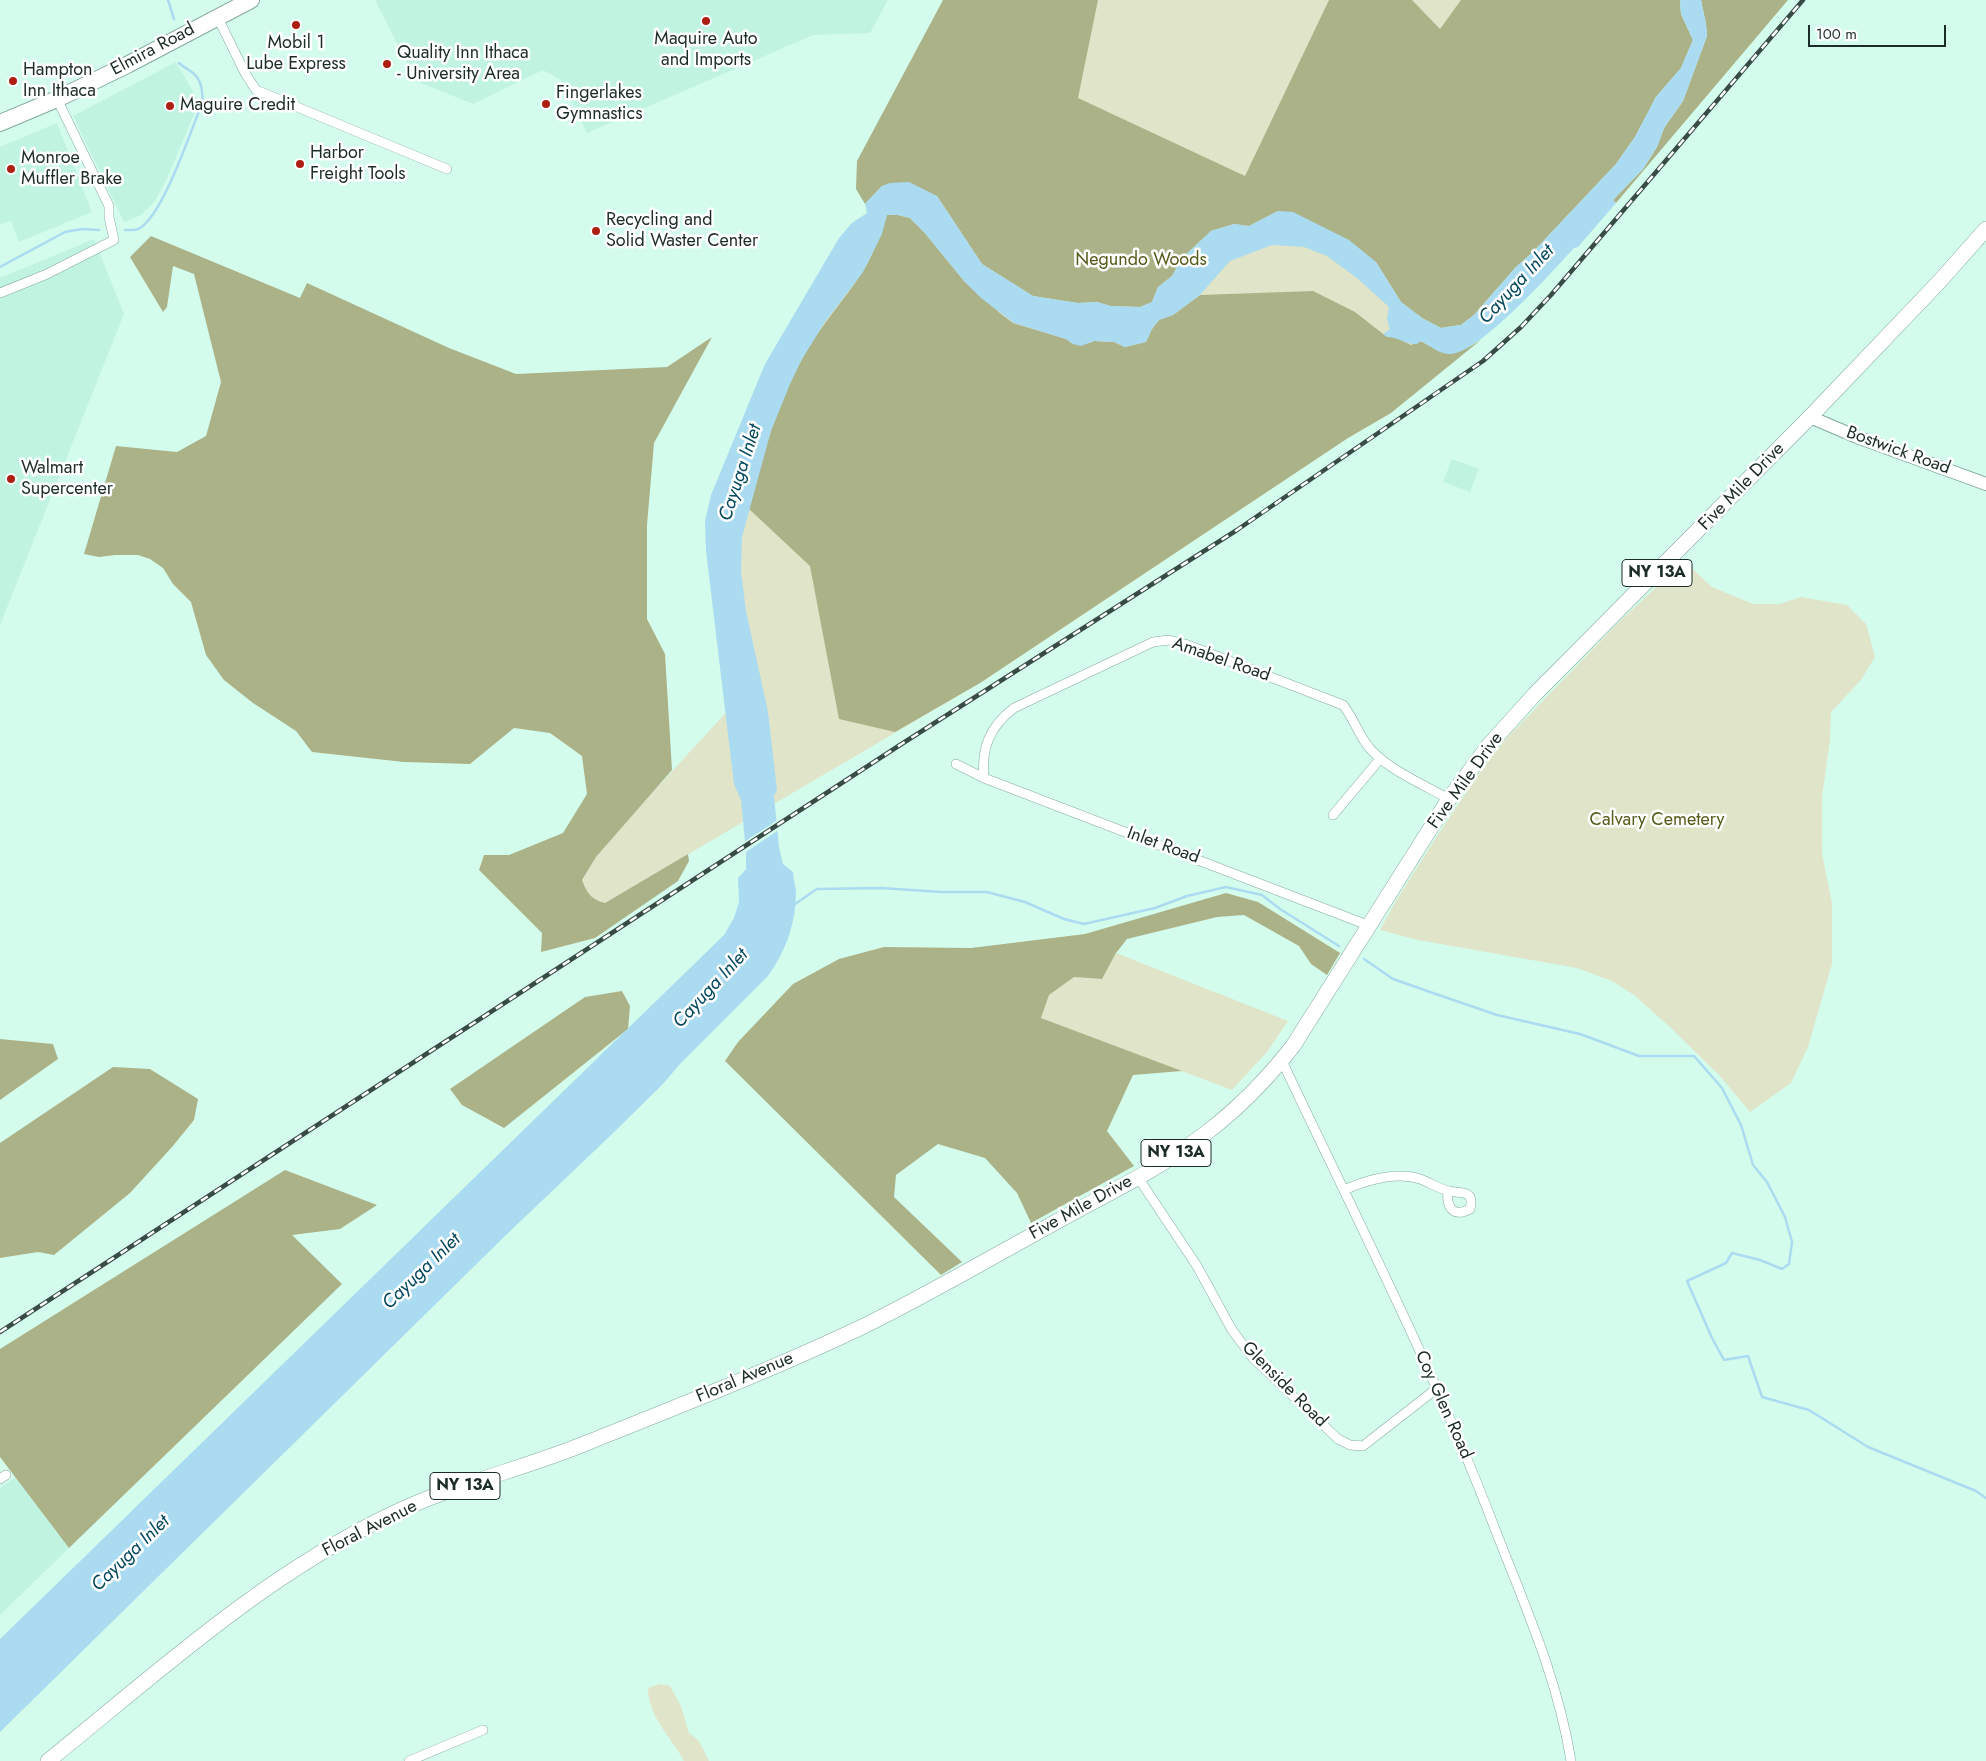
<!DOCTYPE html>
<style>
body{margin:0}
#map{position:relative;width:1986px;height:1761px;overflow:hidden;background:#d4fced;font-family:Jost,sans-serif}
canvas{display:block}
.scale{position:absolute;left:1808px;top:25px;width:138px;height:22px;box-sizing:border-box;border:2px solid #1c2c26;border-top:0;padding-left:6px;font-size:15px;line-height:18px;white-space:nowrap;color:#1c2c26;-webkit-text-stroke:4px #fff;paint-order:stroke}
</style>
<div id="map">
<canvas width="1986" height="1761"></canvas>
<div class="scale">100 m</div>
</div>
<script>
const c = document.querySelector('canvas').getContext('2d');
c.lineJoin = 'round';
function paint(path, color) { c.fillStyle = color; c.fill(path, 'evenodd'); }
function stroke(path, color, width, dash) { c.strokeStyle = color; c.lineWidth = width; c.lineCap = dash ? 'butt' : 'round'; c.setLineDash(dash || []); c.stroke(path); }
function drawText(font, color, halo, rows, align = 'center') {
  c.font = font + ' Jost,sans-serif'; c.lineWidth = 5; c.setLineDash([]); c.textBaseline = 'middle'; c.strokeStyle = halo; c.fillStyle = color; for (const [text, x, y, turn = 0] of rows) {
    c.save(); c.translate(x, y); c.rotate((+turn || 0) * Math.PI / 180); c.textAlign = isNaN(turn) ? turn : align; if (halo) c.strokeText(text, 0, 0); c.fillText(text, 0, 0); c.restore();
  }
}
paint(new Path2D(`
 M375 0H888L870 33 813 35 587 133 561 80 543 70 473 104 416 81Z
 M176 62 199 102 167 179 155 201 141 215 124 222 73 116Z
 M57 123 92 212 19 242 11 221 0 224V147Z
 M94 239 124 314 0 625V278Z
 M1452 459 1479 469 1470 492 1443 482Z
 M16 1477 69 1548 0 1615V1488Z`), '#c1f3e1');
paint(new Path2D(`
 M959 0H1571L1408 394 1391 413 1348 438 980 683 605 903C591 899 587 893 582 880L596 857 642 804 744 693 722 531 864 234Z
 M1684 561 1712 587 1753 604H1780L1801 597 1847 605 1866 624 1875 657 1861 680 1831 712 1830 740 1822 797V853L1832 903V964L1808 1047 1791 1083 1750 1112 1720 1076 1670 1027 1634 995 1612 981 1577 968 1418 940 1380 930 1397 899 1443 827 1478 775 1504 741 1616 625Z
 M1116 953 1288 1021 1267 1052 1232 1090 1041 1018 1049 995 1074 977 1102 979Z
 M660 1684 670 1686 681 1706 689 1733 699 1741 709 1761H684C672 1738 648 1717 648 1688Z`), '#e0e4c8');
paint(new Path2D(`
 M943 0H1098L1078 98 1245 176 1329 0H1412L1440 29 1461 0H1680L1681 14 1693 40 1681 68 1656 97 1635 137 1616 164 1533 252 1516 267 1474 315 1461 325 1441 328 1422 318 1401 302 1376 262 1278 211 1249 226 1234 224 1211 231 1182 258 1172 276 1158 287 1152 302 1140 307 1110 306 1097 302 1078 303 1033 296 982 264 937 196 882 186 865 204 856 189 857 161Z
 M1701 0H1788L1616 203 1613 200 1643 169 1657 147 1664 128 1683 101 1707 36C1707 24 1703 12 1701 0Z
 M887 215H898L910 218 924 232 964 281 1001 314 1013 323 1066 339 1073 344 1090 343 1094 341 1114 342 1125 347 1146 342 1152 329 1159 320 1173 315 1200 295 1313 291 1355 312 1387 337H1395L1411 345 1420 341C1449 356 1454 357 1482 339L1391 413 1348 438 980 683 895 732 839 719 810 566 749 509C762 458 776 405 802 359 819 327 844 301 863 271 874 253 880 235 887 215Z
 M151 236 300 298 307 283 449 348 516 374 667 367 712 337 654 443 647 525V619L665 654 672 770 596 857 582 880C587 893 591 899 605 903L688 854 689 861 678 881 595 938 541 952 542 933 479 870 484 855H509L563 833 587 794 582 756 550 733 514 728 470 764 404 762 312 752 296 731 253 703 224 680 206 655 191 602 173 584 163 568 150 559 138 555H115L99 557 84 554 116 446 177 452 206 436 221 382 194 274 173 266 167 307 163 312 130 257Z
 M1226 893 1258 902 1340 953 1327 975 1311 964 1299 946 1244 915 1217 917 1127 939 1116 953 1102 979 1074 977 1049 995 1041 1018 1182 1071 1133 1075 1107 1131 1134 1166 1031 1223 1017 1193 985 1158 938 1144 896 1175 894 1197 962 1262 941 1275 725 1061 738 1042 793 984 839 959 884 947 971 948 1085 934Z
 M622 991 630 1006 628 1029 504 1128 462 1105 450 1089 585 997Z
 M0 1039 53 1044 58 1059 0 1100Z
 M113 1067 150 1069 198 1099 194 1120 172 1147 130 1193 54 1255 38 1252 0 1258V1143Z
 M285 1170 377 1205 340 1229 292 1235 342 1284 69 1548 0 1457V1349Z`), '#acb288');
paint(new Path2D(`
 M1680 0H1701C1703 12 1707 24 1707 36L1683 101 1664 128 1657 147 1643 169 1613 200 1616 203 1578 247 1574 248C1553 271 1477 356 1449 354 1439 354 1429 345 1421 341L1417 344C1406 345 1398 337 1387 337L1383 334 1390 329 1387 319 1389 307 1357 278 1327 256 1304 247 1272 245 1230 261 1200 295 1173 315 1159 320 1152 329 1146 342 1125 347 1114 342 1094 341 1081 346 1073 344 1066 339 1014 323 981 298 964 281 924 232 910 218 898 215H887L882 234 863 272 825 322 802 359 790 384 771 431 742 537 741 571 746 611 768 712 777 790 774 796 779 847 783 864 793 872C793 880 796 885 796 892 796 923 786 951 768 976L680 1064 662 1085 609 1137 506 1235 0 1732V1639L724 935 734 918 739 902 738 878 746 869V852L741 800 734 784 706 551 705 521 711 495 765 364 839 238 852 223 867 213 865 204 882 186 890 183 909 182 937 196 982 264 1033 296 1078 303 1097 302 1111 306 1140 307 1152 302 1158 287 1172 276 1182 258 1211 231 1234 224 1249 226 1278 211 1293 212 1349 240 1376 262 1401 302 1422 318 1441 328 1461 325 1474 315 1516 267 1533 252 1616 164 1635 137 1656 97 1681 68 1693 40 1681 14Z`), '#aadbf0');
paint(new Path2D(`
 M779 819 780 829 746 852 744 842Z`), '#d4fced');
stroke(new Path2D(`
 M168 0 174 19
 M125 230C130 230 135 231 140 228 164 213 190 132 202 104 203 94 202 80 193 73 188 69 183 67 179 63
 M0 267 65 232 82 229 99 230
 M795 904 817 889 881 888 941 892H987L1025 902 1064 919 1084 924 1155 908 1187 896 1226 887 1262 895 1280 909 1339 946
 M1364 959 1393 979 1433 993 1497 1015 1580 1034 1639 1056H1694L1722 1088 1741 1125 1753 1165 1767 1182 1785 1217 1792 1242 1789 1264 1782 1269 1760 1260 1732 1253 1726 1263 1687 1281 1712 1338 1724 1360 1748 1356 1762 1397 1809 1410 1868 1447 1976 1491 1986 1498`), '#aadbf0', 2.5);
const street = new Path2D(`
 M217 16 245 73 256 90 447 169
 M0 293 47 274 114 240 109 217V206L57 99
 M956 764 984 778 1370 926
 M984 778C981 748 990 726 1014 708L1153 642 1169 640 1185 644 1343 705C1352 716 1357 730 1365 742 1381 767 1423 784 1449 799
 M1333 815 1380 759
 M1282 1061C1355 1216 1434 1369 1495 1529 1525 1606 1558 1679 1571 1761
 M1137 1176 1197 1266 1232 1330 1253 1358 1338 1439 1350 1445 1363 1446 1436 1389
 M1344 1190C1367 1180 1395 1171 1420 1179 1429 1182 1439 1189 1449 1191 1461 1194 1475 1189 1470 1209 1453 1218 1446 1207 1448 1191
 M0 1479 6 1475
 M409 1761 483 1730`);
const secondary = new Path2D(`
 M1810 417 1857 437 1986 484`);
const primary = new Path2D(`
 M48 1761C157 1673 263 1576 390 1515 454 1484 524 1469 589 1442 681 1405 774 1369 864 1326 929 1294 992 1257 1056 1222 1106 1194 1160 1169 1206 1133 1239 1108 1268 1078 1293 1046L1449 799 1489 745 1535 694 1810 417 1939 282 1986 229`);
const highway = new Path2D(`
 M0 123 57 99 127 65 251 0`);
stroke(street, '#84aa9c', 10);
stroke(secondary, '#84aa9c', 14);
stroke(primary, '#84aa9c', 16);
stroke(highway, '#84aa9c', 18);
stroke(street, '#fff', 9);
stroke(secondary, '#fff', 12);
stroke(primary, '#fff', 15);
stroke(highway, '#fff', 16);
const rail = new Path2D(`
 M0 1332 900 745 1237 530 1483 361 1521 327 1551 295 1803 0`);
stroke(rail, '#384c45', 4.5);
stroke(rail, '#fff', 2.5, [8]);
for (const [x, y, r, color] of [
 [706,21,5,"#ae1f13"],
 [296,25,5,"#ae1f13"],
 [387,64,5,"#ae1f13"],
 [13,81,5,"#ae1f13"],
 [546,104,5,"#ae1f13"],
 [170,106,5,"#ae1f13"],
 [300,164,5,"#ae1f13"],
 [11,169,5,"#ae1f13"],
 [596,231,5,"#ae1f13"],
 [11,479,5,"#ae1f13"]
]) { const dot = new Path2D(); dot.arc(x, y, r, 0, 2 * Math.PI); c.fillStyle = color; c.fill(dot); stroke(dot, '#fff', 2); }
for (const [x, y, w] of [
 [1657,573,70],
 [1176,1153,70],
 [465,1486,70]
]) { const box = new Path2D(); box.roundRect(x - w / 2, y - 13.5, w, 27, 4); c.fillStyle = '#fff'; c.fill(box); stroke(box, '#1c2c26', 1); }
drawText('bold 16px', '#1c2c26', null, [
 ["NY 13A",1657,573],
 ["NY 13A",1176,1153],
 ["NY 13A",465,1486]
]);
drawText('18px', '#1c2c26', '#fff', [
 ["Maquire Auto",706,40,"center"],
 ["and Imports",706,61,"center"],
 ["Mobil 1",296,44,"center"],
 ["Lube Express",296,65,"center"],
 ["Quality Inn Ithaca",397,54],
 ["- University Area",397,75],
 ["Hampton",23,71],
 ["Inn Ithaca",23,92],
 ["Fingerlakes",556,94],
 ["Gymnastics",556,115],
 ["Maguire Credit",180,106],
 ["Harbor",310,154],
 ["Freight Tools",310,175],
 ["Monroe",21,159],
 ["Muffler Brake",21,180],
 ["Recycling and",606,221],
 ["Solid Waster Center",606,242],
 ["Walmart",21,469],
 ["Supercenter",21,490]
], 'left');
drawText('18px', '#1c2c26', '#fff', [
 ["Elmira Road",153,50,-28],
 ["Bostwick Road",1898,451,20],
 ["Five Mile Drive",1742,487,-46],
 ["Amabel Road",1221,660,19],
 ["Five Mile Drive",1466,781,-54],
 ["Inlet Road",1163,846,20],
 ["Five Mile Drive",1081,1208,-29],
 ["Floral Avenue",745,1378,-23],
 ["Glenside Road",1284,1385,45],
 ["Coy Glen Road",1443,1405,66],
 ["Floral Avenue",370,1529,-27]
]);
drawText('18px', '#555b19', '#fff', [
 ["Negundo Woods",1141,261],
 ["Calvary Cemetery",1657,821]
]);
drawText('italic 19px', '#04485e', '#fff', [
 ["Cayuga Inlet",1517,285,-47],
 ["Cayuga Inlet",741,473,-72],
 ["Cayuga Inlet",711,989,-47],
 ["Cayuga Inlet",422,1272,-44],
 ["Cayuga Inlet",131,1554,-44]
]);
</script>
